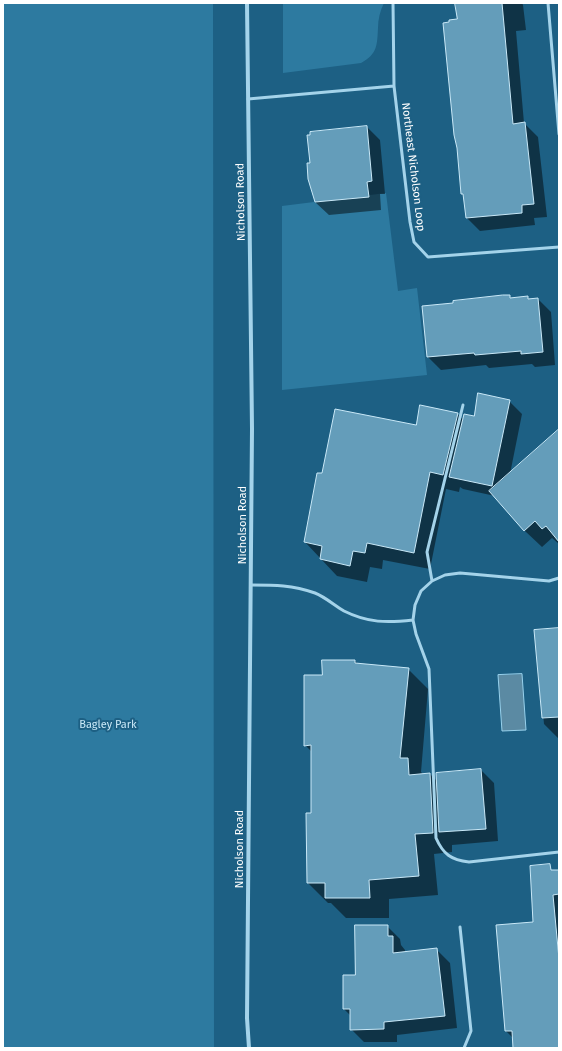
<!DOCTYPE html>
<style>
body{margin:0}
#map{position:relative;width:562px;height:1051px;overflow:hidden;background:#1d6084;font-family:"Fira Sans",sans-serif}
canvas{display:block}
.frame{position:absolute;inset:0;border:4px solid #fff;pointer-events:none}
</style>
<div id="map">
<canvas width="562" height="1051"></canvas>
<div class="frame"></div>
</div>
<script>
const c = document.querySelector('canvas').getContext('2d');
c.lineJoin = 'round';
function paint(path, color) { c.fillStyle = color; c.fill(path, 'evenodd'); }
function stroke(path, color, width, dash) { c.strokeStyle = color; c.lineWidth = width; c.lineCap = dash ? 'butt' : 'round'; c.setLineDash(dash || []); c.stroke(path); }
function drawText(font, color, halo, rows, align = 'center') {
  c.font = font + ' "Fira Sans",sans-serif'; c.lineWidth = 4; c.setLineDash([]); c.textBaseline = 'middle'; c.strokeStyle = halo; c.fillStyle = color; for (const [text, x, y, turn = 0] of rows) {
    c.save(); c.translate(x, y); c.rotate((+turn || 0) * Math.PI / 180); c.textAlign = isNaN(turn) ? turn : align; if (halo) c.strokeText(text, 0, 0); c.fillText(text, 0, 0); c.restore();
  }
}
paint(new Path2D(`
 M3 3H213L214 1048H3Z
 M283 3H384C380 11 378 19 378 28 377 44 378 54 361 63L283 73Z
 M386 193 398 291 417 288 427 375 282 390V206Z`), '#2d7aa0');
const water = new Path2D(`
 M522 674 526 730 502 731 498 675Z`);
paint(water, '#5b8aa3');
stroke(water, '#98d1ec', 1);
paint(new Path2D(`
 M456 3H522L523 5 526 30 516 31 524 123 538 137 547 217 534 218 535 225 480 231 467 218 465 196 462 194 458 20Z
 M367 127 380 140 385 194H380L381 210 329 215 315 202 311 164V136Z
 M509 296 512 299 528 298 530 300 538 299 551 312 555 365 535 367 532 364 489 368 486 365 441 370 428 357Z
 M509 401 522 414 510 474 559 437V544L552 538 542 547 525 531 495 496 463 489 460 487 459 492 446 489 430 569 383 560 382 569 370 567 367 582 337 576 305 542 323 474 416 426 457 414 464 420 474 417Z
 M559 629V739L544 724 535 631Z
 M355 661 358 664 408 669 428 689 421 772 424 775 430 774 438 782 481 770 494 783 498 841 452 845V852L434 854 438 895 389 899V918H346L331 903H328L308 883 312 814V752L305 745 323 676Z
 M559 871V1048H514L513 1038 506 1031 535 923Z
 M387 926 400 939 401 945 405 950V953L437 950 450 963 457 1028 397 1035V1042H364L351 1029V1016L344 1009 356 976Z`), '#0007');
const building = new Path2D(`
 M455 3H502L513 124 525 122 534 204 522 205V213L466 218 463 194H461L457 148 454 135 443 23 449 22V20L457 19Z
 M367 126 372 181 367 182 369 197 315 202 308 179 307 163H310L307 135H310V132Z
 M503 295H510V298L528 296V299L538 298 543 352 521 354V351L475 355 474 353 427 357 422 306 453 303V301Z
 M478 393 510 400 492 486 449 477 464 414 474 416Z
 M420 405 458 413 443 475 430 472 414 553 367 543 365 553 353 551 350 566 320 559 322 546 304 542 317 473H322L335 409 416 425Z
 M559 429V542L546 526 542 529 535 521 524 531 489 491Z
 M559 628V717L542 718 534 630Z
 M322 660H355V663L409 668 400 758H408L409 775 430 773 433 833 415 834 419 876 369 880 370 898H325V883H307L306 813H311V745L304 746V675H322Z
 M481 769 486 829 439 832 436 773Z
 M550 864 551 870H559V894L553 895 559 959V1048H513L512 1031H505L496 925 533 922 530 866Z
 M355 925H388V936H393V953L437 948 445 1016 384 1022V1029L350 1030V1009H343V975H355Z`);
paint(building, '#649dba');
stroke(building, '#c9e8f7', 1);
stroke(new Path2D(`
 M393 3 394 86 410 222 414 242 428 257 559 247
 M548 3 559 134
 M248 99 394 86
 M559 578 549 581 460 573 445 575 432 581 421 591 415 605 413 620 416 634 429 669 436 838C443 854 451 860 469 862L559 852
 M432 581 427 552 463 405
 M251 585C275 585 292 585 315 593 325 597 334 605 344 611 368 623 387 623 413 620
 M460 927 471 1031 464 1048`), '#a4d3ea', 3);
stroke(new Path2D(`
 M247 3 252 429 247 1018 249 1048`), '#a4d3ea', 4);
drawText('11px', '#fff', '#1d6084', [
 ["Northeast Nicholson Loop",413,167,83],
 ["Nicholson Road",241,202,-91],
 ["Nicholson Road",243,525,-90],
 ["Nicholson Road",240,849,-90]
]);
drawText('11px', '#c9e8f7', '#1d6084', [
 ["Bagley Park",108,725]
]);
</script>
